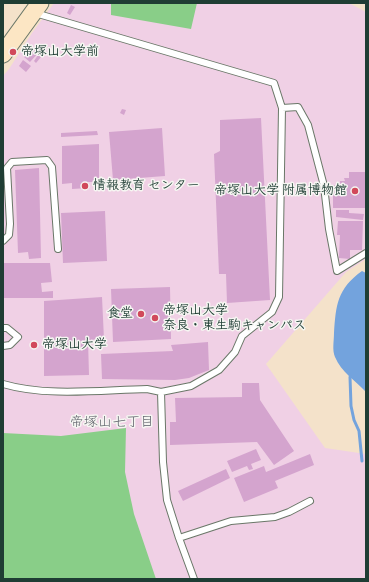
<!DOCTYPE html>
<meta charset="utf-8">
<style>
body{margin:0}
#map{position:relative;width:369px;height:582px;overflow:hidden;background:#f4e2ca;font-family:Pangolin,sans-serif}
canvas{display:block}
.frame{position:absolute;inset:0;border:4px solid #1f3d34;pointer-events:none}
</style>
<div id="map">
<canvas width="369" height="582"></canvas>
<div class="frame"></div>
</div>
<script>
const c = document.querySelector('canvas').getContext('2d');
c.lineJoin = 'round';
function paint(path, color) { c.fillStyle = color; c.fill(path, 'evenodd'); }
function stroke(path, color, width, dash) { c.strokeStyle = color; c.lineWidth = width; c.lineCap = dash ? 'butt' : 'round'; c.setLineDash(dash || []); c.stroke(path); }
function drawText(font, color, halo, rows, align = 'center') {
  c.font = font + ' Pangolin,"Klee One",sans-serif'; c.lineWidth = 3; c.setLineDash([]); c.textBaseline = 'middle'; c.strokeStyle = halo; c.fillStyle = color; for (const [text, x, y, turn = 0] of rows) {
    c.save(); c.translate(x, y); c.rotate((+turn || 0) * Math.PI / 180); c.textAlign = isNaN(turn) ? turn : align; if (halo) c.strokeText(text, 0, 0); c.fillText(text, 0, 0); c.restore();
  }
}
paint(new Path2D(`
 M54 3H349L366 12V259L346 272 266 364 325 448 366 454V579H3V76L9 69 32 33Z`), '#f0d0e5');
paint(new Path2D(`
 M111 3H197L191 29 111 15Z
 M126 428 125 472 134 514 156 579H3V433L61 436Z`), '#89ce88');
paint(new Path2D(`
 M362 271 366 273V392C356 381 341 372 335 357 332 350 334 341 334 333 336 305 337 289 362 271Z`), '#73a3dd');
stroke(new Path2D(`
 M350 377 351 406 354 420 359 431 362 461`), '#73a3dd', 3);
paint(new Path2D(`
 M71 5 75 7 70 15 67 13Z
 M32 47 39 52 30 62 24 57Z
 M38 55 41 57 36 63 34 61Z
 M23 60 31 66 26 72 19 66Z
 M122 109 126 110 124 115 120 113Z
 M261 118 270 300 227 303 226 274H219L214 154 220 151V120Z
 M162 128 165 176 113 180 109 132Z
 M97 131 98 135 61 137V133Z
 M99 144V182H87L88 188 72 189V183L62 184V146Z
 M39 168 41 258 29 259 28 252 18 253 15 170Z
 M349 172H366L365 208H333V185H340V181H345L344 178H349Z
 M336 210H349V213L364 214 363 220 336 217Z
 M105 211 107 261 63 263 61 213Z
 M338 221H363L362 250H350V259L339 258 340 235H337Z
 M3 263H50L52 282 41 283 42 292 53 291V298H3Z
 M170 287 171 339 113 342 111 289Z
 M102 297 104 339 88 340 89 375 44 376V301Z
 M208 342 209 370 189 378 175 380 102 379 101 354 173 351 171 345Z
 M242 383H259L260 400 294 451 274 465 257 442 170 445V422H176L175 398 242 397Z
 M256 449 261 460 251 464 253 469 249 470 247 466 232 472 227 461Z
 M310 454 314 465 275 481 278 488 244 502 234 478 264 466 266 472Z
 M226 469 230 478 183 501 178 491Z`), '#d4a4ce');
const lane = new Path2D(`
 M282 108 298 107 308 125 324 186 329 229 337 271 366 253
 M3 241 9 235 10 224 7 168 12 162 47 160 52 167 58 249
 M3 328H7L18 337 10 345 3 346
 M3 384C47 397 101 390 147 389L161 392 191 386 219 370 235 352 242 336 272 312 279 297 282 108 274 83 35 13
 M161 392 163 462 167 500 179 538 194 579
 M179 538 231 521 275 517 289 512 310 501`);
const secondary = new Path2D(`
 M3 54 40 3`);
stroke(lane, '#6a7768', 8);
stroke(secondary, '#6a7768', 19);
stroke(lane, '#fff', 6);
stroke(secondary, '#fce6c4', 17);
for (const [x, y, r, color] of [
 [13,52,4,"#d1495b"],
 [85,186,4,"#d1495b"],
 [355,191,4,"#d1495b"],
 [141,314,4,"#d1495b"],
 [155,318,4,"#d1495b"],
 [34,345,4,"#d1495b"]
]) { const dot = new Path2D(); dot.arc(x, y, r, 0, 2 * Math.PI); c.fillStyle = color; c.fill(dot); stroke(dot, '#f6f6f2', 1.5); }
drawText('bold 13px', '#1f3d34', '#f6f6f2', [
 ["帝塚山大学前",21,52],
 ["情報教育 センター",93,186],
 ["帝塚山大学 附属博物館",347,191,"right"],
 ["帝塚山大学",163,311],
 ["奈良・東生駒キャンパス",163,326],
 ["食堂",133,314,"right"],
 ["帝塚山大学",42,345]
], 'left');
drawText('14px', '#5e616a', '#f6f6f2', [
 ["帝塚山七丁目",112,422]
]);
</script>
